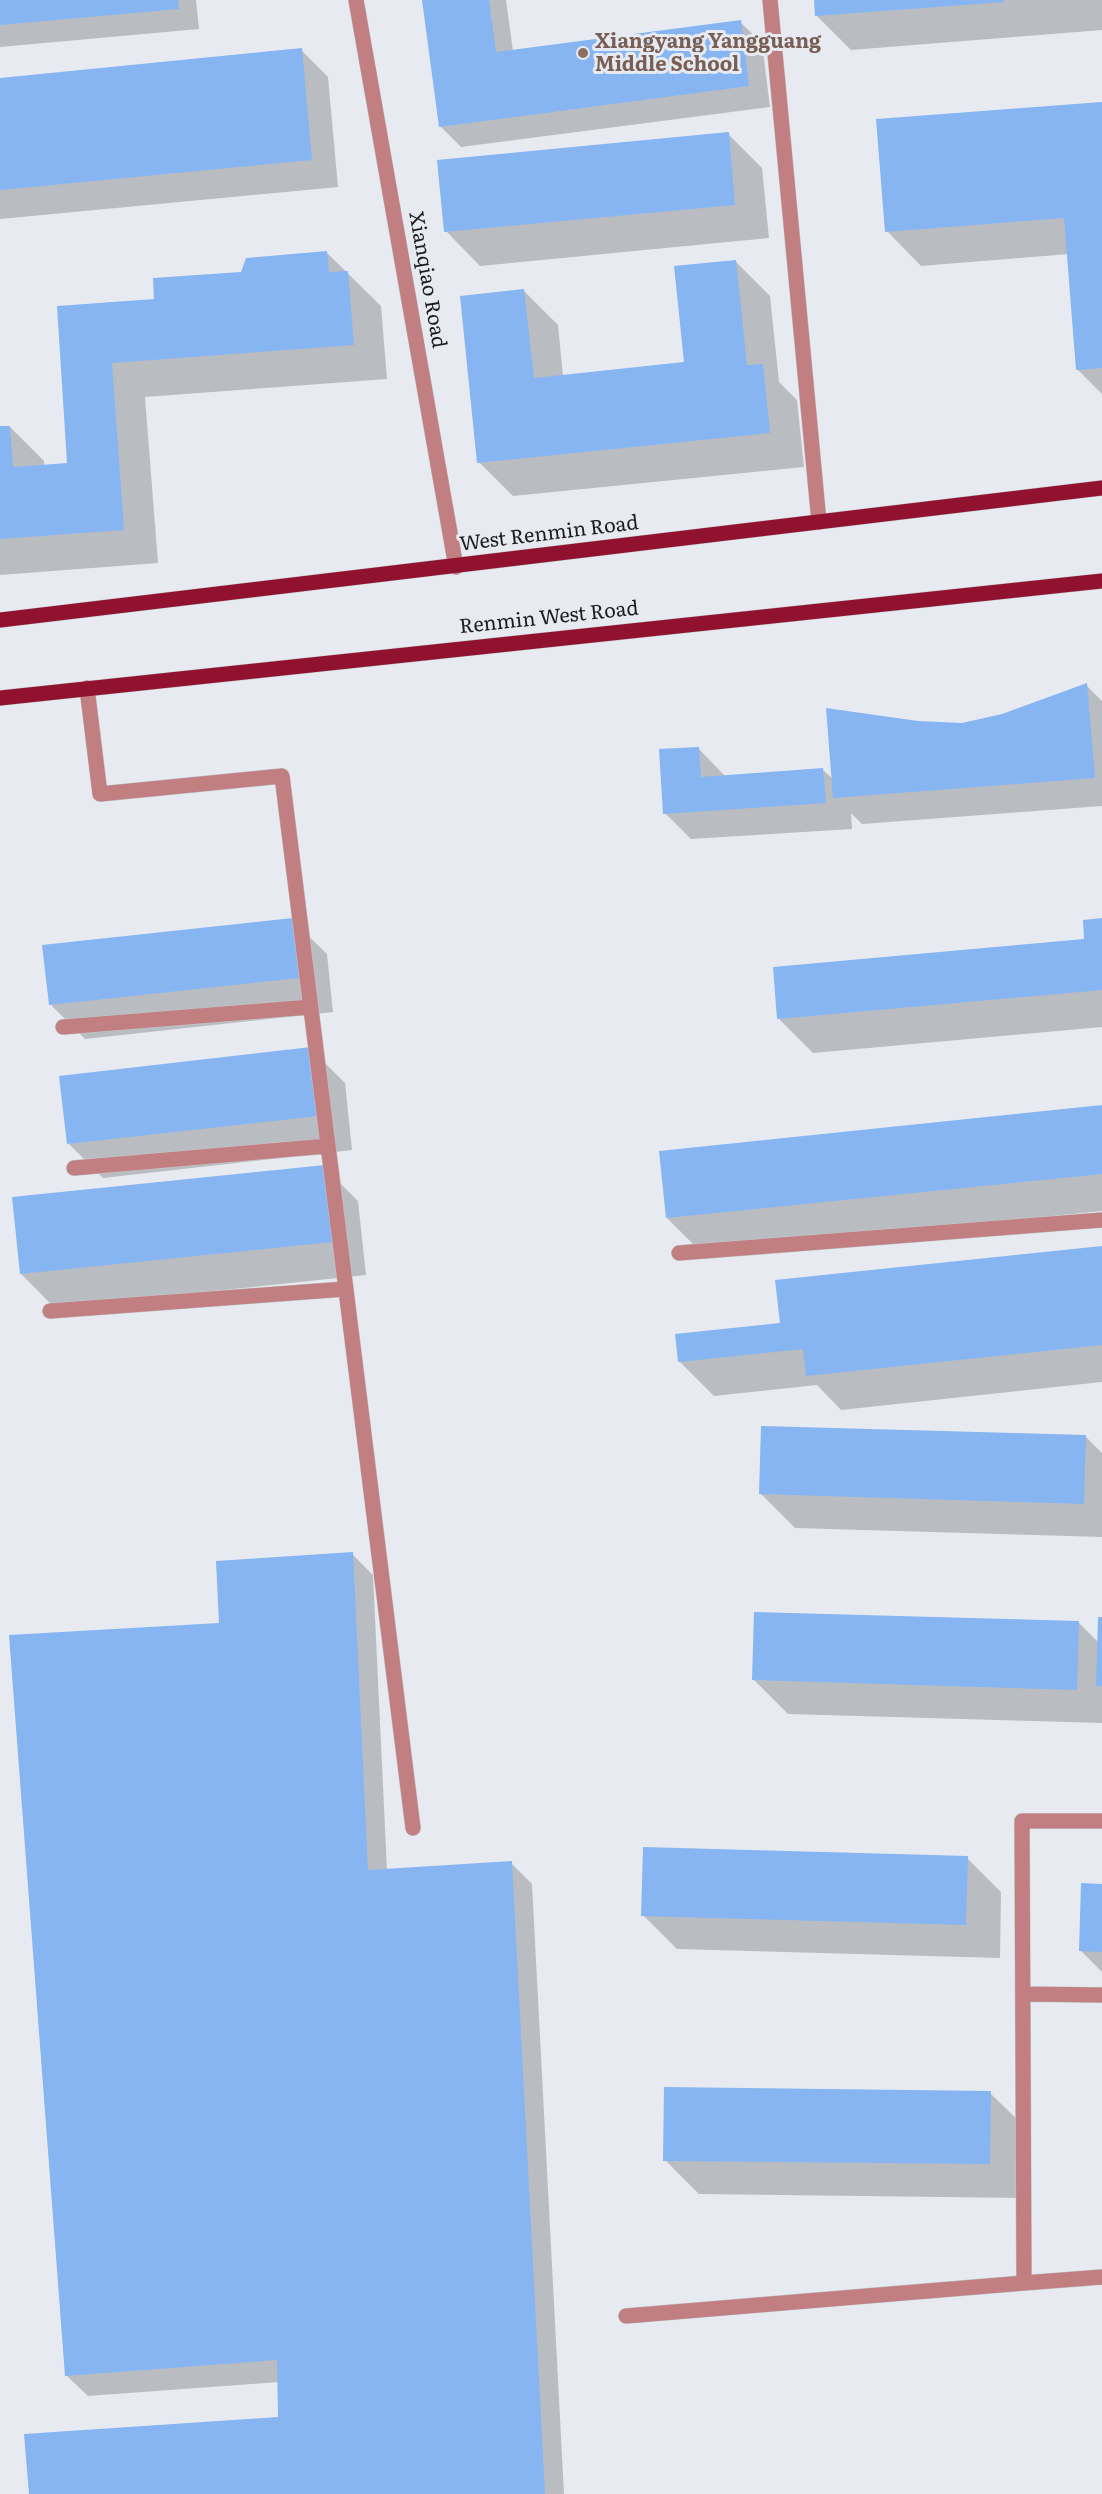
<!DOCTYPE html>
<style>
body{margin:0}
canvas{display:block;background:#e7ebf1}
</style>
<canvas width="1102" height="2494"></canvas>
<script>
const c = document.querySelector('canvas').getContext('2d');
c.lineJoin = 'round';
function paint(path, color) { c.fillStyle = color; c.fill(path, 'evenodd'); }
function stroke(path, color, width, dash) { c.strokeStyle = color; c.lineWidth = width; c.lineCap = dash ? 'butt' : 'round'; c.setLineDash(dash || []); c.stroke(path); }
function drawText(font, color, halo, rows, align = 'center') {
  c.font = font + ' Literata,serif'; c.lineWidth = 6; c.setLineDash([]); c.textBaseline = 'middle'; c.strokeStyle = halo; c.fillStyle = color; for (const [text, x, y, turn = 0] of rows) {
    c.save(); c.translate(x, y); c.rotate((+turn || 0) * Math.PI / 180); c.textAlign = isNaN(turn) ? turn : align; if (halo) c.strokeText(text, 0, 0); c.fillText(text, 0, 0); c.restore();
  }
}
paint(new Path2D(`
 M0 0H196L199 29 0 47Z
 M424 0H506L513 51 740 22 762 43 770 107 461 147 440 126Z
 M815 0H1102V30L851 50 817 16Z
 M301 50 328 77 338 187 0 219V79Z
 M1102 103V394L1077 369 1069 254 921 266 887 231Z
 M728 134 762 168 769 238 480 266 446 231Z
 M327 253 381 306 387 379 145 397 158 563 0 575V428L10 427 44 461V466L68 464 58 307 156 300 242 274Z
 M736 262 770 296 779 382 797 400 804 467 513 496 479 462 524 291 558 325 563 376 686 364Z
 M1086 685 1102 701V806L862 824 851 813 852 829 691 839 665 813 698 748 725 776 823 770 834 780 918 723 962 724 1002 716Z
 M292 920 327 954 333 1012 85 1039 51 1005Z
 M1102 920V1027L813 1053 779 1019 1086 941Z
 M310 1048 345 1083 352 1150 103 1178 69 1144Z
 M1102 1107V1211L701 1252 667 1218Z
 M324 1167 358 1201 366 1275 55 1308 21 1274Z
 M1102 1247V1382L841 1410 817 1385 714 1396 680 1362 781 1324Z
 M1085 1436 1102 1453V1537L795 1528 760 1493Z
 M352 1554 373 1575 387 1870 511 1863 532 1884 564 2494H31L280 2418 279 2382 88 2396 66 2375 221 1624Z
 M1102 1619V1723L788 1714 754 1680 1078 1622 1099 1643Z
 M967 1858 1001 1892 1000 1958 677 1949 643 1915Z
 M1102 1885V1972L1081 1951Z
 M990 2093 1025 2127 1024 2198 699 2194 665 2160Z`), '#0003');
paint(new Path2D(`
 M0 0H178L179 9 0 25Z
 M422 0H489L496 52 741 20 749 86 439 127Z
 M814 0H1004V2L815 16Z
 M302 48 312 160 0 190V78Z
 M1102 102V368L1076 370 1064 218 885 232 876 119Z
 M729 132 735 205 444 232 437 160Z
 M327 251 329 272 348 271 354 345 112 363 124 530 0 539V426H10L13 467 67 463 57 306 154 299 153 278 241 272 246 258Z
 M736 260 747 365 763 364 770 433 477 463 460 296 524 289 534 378 684 362 674 266Z
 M1087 683 1095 778 833 798 826 708 918 721 962 723 1002 714Z
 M699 747 701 777 823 768 826 803 663 814 659 749Z
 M293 918 299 978 49 1005 42 945Z
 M1102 918V990L777 1019 773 967 1084 939 1083 920Z
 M311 1047 318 1116 67 1144 59 1076Z
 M1102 1105V1174L666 1218 659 1151Z
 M325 1165 333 1242 20 1274 12 1197Z
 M1102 1246V1345L806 1376 803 1349 678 1362 675 1334 780 1323 775 1280Z
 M761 1426 1086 1435 1084 1504 759 1494Z
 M353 1552 368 1870 512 1861 545 2494H29L24 2434 278 2417 277 2360 65 2376 9 1635 219 1623 216 1561Z
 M754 1612 1079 1621 1077 1690 752 1680Z
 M1098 1617H1102V1686H1096Z
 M643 1847 968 1856 966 1925 641 1916Z
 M1081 1883 1102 1884V1952L1079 1951Z
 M664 2087 991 2091 990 2164 663 2161Z`), '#86b5f2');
const lane = new Path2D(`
 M770 0 819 522
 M87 688 100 794 282 776 413 1828
 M63 1027 310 1007
 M74 1168 327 1146
 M679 1253 1102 1220
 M50 1311 345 1289
 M1102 1821H1022L1024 2283 1102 2277
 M1023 1994 1102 1995
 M626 2316 1024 2283`);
const street = new Path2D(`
 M356 0 456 567`);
const primary = new Path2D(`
 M0 620 1102 488
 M0 698 1102 581`);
stroke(lane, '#c2c6cb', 16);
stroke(street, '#c2c6cb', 16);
stroke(primary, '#c2c6cb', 16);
stroke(lane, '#c27f82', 15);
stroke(street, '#c27f82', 15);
stroke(primary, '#91122e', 15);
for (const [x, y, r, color] of [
 [583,53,6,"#8d6e63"]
]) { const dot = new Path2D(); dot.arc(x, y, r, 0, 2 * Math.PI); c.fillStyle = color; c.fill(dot); stroke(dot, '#e7ebf1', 2); }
drawText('bold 20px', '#785e54', '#e7ebf1', [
 ["Xiangyang Yangguang",595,42],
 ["Middle School",595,65]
], 'left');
drawText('20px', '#1c1d1f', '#e7ebf1', [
 ["Xianqiao Road",427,280,80],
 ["West Renmin Road",549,534,-7],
 ["Renmin West Road",549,618,-6]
]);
</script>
